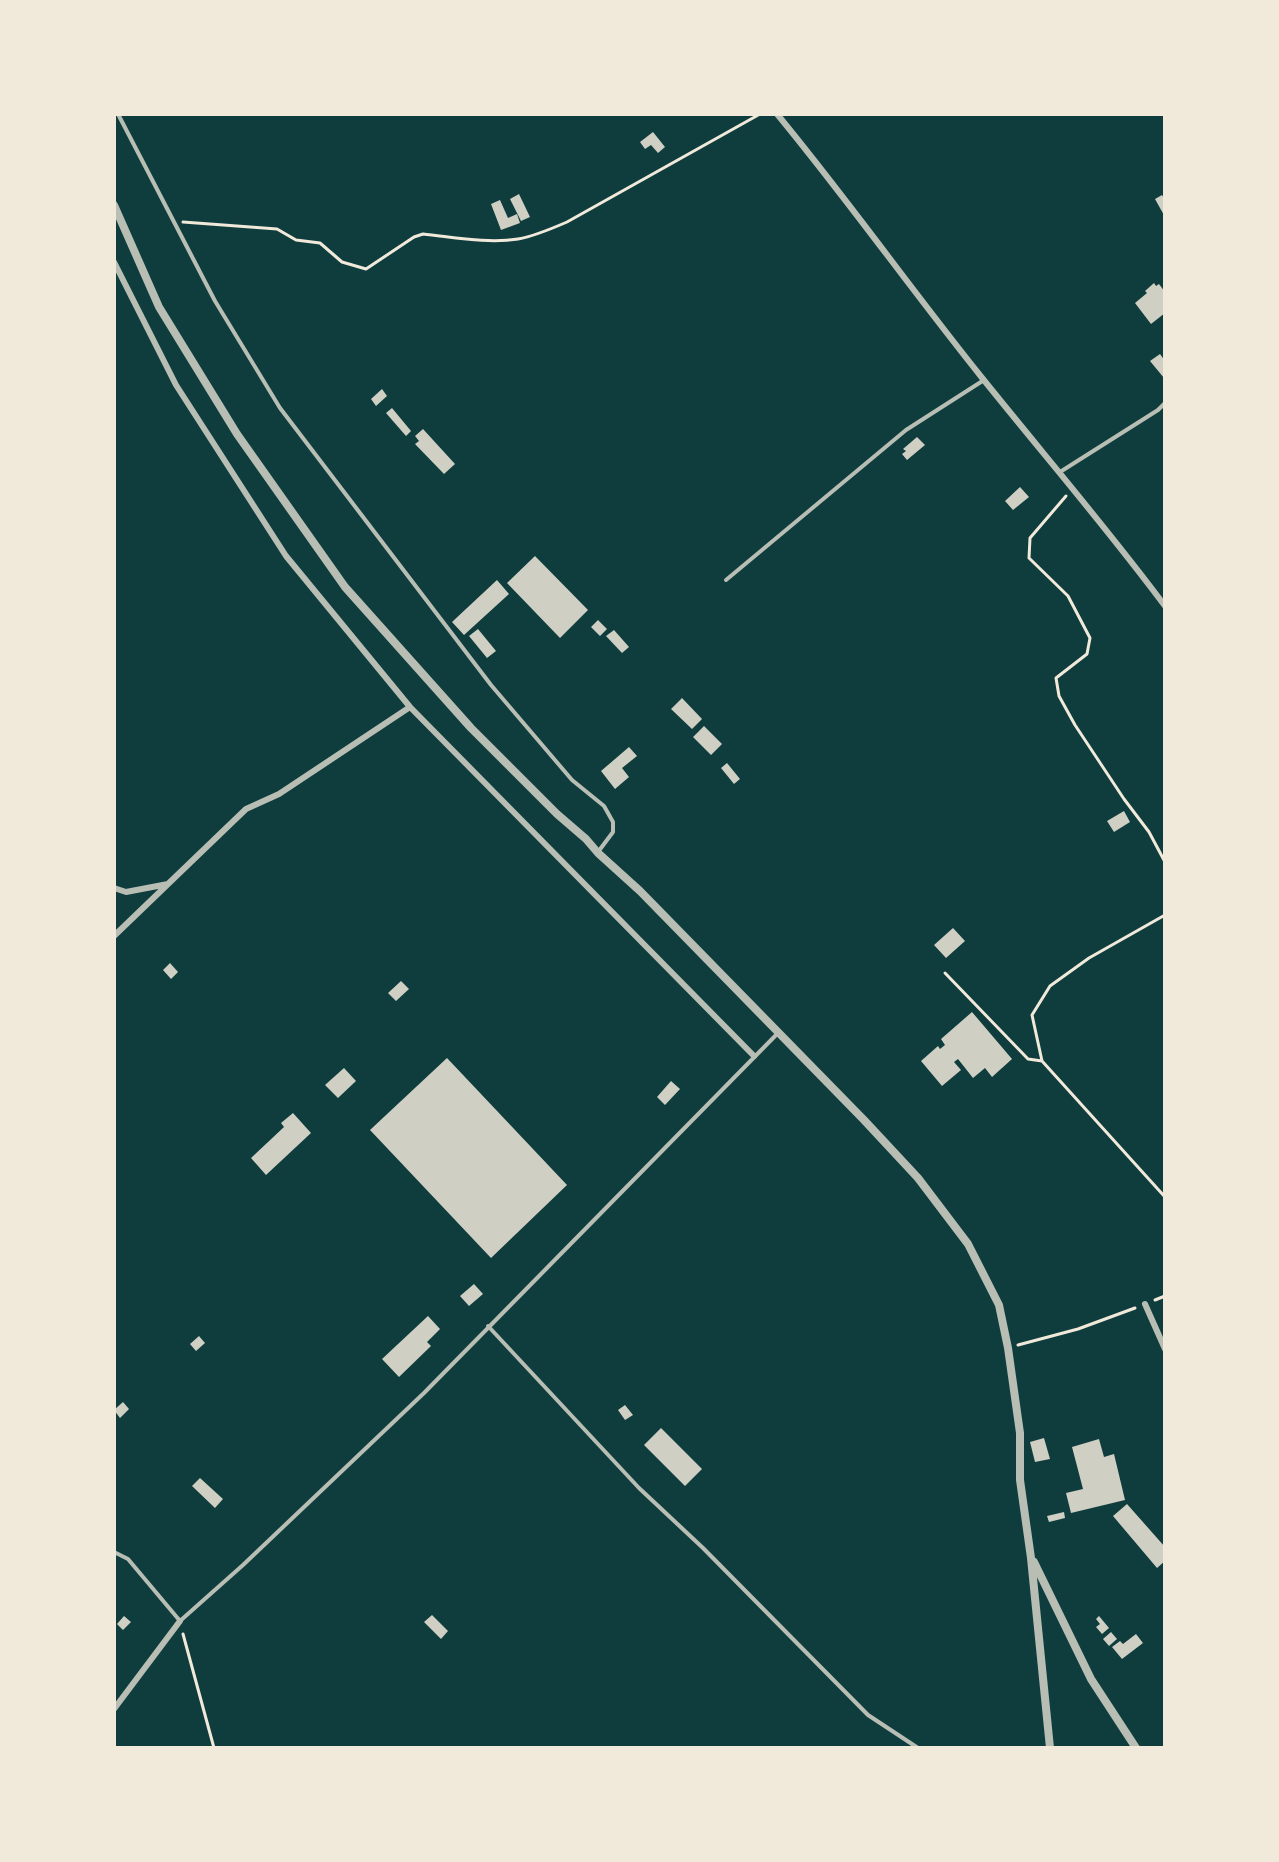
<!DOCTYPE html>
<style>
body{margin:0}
#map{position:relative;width:1279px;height:1862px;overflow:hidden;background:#0f3d3e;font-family:"Asap Condensed",sans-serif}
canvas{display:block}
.frame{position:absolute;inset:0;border:116px solid #f1e9da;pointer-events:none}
</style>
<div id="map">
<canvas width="1279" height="1862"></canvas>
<div class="frame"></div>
</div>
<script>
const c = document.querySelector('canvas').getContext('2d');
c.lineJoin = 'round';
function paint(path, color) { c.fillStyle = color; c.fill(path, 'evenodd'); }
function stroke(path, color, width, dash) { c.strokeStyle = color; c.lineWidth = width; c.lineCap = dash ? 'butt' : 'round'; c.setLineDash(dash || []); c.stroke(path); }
paint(new Path2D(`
 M653 132 665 147 658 153 651 145 645 149 640 142Z
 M519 194 530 217 521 221 510 199Z
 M1162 195 1165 200V217L1155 199Z
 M500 200 508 218 517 214 520 223 501 230 491 204Z
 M1154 283 1156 286 1159 284 1165 292V313L1151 324 1135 303 1147 293 1145 291Z
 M1160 354 1165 361 1164 378 1150 361Z
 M382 389 387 396 376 406 371 399Z
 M392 408 411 431 406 436 386 413Z
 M423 429 455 464 444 474 415 444 419 441 415 436Z
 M917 437 925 445 907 460 902 454 906 451 903 449Z
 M1020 487 1029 497 1013 510 1005 501Z
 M535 556 588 610 560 638 507 583Z
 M497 580 509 594 464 635 452 622Z
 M598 620 607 629 600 636 591 627Z
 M478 629 496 651 487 658 469 636Z
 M614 630 629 647 622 653 606 636Z
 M682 698 702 719 692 729 671 709Z
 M704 726 722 744 711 755 693 737Z
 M629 747 637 756 622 768 629 777 615 789 601 771Z
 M727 763 740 779 734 784 721 768Z
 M1124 811 1130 822 1114 832 1107 821Z
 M953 928 965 941 946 958 934 945Z
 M170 963 178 972 171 979 163 970Z
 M401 981 409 989 396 1001 388 993Z
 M972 1012 1012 1059 992 1077 985 1068 973 1078 958 1059 954 1062 961 1070 942 1086 921 1061 938 1046 940 1049 945 1045 941 1039Z
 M447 1058 567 1185 491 1258 370 1130Z
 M344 1068 356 1081 338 1098 325 1085Z
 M671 1081 680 1089 665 1105 657 1097Z
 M293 1113 311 1133 266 1175 251 1158 284 1127 281 1123Z
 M474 1284 483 1294 469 1306 460 1296Z
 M428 1316 440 1329 427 1342 431 1346 399 1377 382 1359Z
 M199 1336 205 1343 196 1351 190 1344Z
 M123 1402 129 1409 120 1418 114 1410Z
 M625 1405 633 1415 625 1420 618 1410Z
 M661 1428 702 1469 685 1486 644 1445Z
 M1044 1438 1050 1459 1035 1462 1030 1442Z
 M1099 1439 1104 1457 1114 1454 1125 1500 1071 1513 1066 1493 1083 1489 1072 1447Z
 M200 1478 223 1499 215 1508 192 1486Z
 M1127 1504 1165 1547V1561L1157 1568 1113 1516Z
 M1064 1512 1065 1518 1049 1522 1047 1516Z
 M432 1615 448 1631 441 1639 424 1622Z
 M124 1616 131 1622 123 1630 117 1624Z
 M1099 1616 1109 1628 1102 1634 1096 1627 1100 1624 1096 1619Z
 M1111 1632 1117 1639 1109 1646 1103 1639Z
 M1136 1634 1143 1643 1122 1659 1112 1647 1120 1641 1123 1644Z`), '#cfcfc3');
stroke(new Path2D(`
 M183 222 277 229 296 240 320 243 342 262 366 269 414 237 423 234C453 237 488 244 518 239 535 236 551 229 567 222L760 114
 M1066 496 1030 538 1029 558 1068 596 1090 638 1087 654 1056 678 1059 696 1075 725 1124 799 1149 832 1165 862
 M1165 915 1089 958 1050 986 1032 1015 1042 1061 1165 1197
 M945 973 1028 1059 1042 1061
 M1155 1300 1165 1296
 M1018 1345 1078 1329 1135 1308
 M183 1634 214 1748`), '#f1e9da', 3);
stroke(new Path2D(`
 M118 114 215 301 280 408 491 685 572 780 604 806 613 822V832L598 852
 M1060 472 1158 410 1165 403
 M726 580 906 430 984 380
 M488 1326 639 1488 703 1548 868 1715 918 1748
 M114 1552 128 1559 180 1621 243 1565 424 1393 778 1033`), '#b8beb3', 4);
stroke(new Path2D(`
 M777 114C848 200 913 292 983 379 1044 455 1107 528 1165 606
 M114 262 176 385 286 556 410 707 754 1056
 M114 888 126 892 168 884 246 809 279 794 410 707
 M114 936 167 885
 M1145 1304 1165 1349
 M114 1709 180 1621`), '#b8beb3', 6);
stroke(new Path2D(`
 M114 205 159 307 237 434 345 587 471 728 557 814 586 839 598 853 640 891 864 1120 918 1178 968 1244 999 1305 1008 1348 1020 1433V1480L1031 1558 1050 1748
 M1034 1562 1091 1679 1136 1748`), '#b8beb3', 8);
</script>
